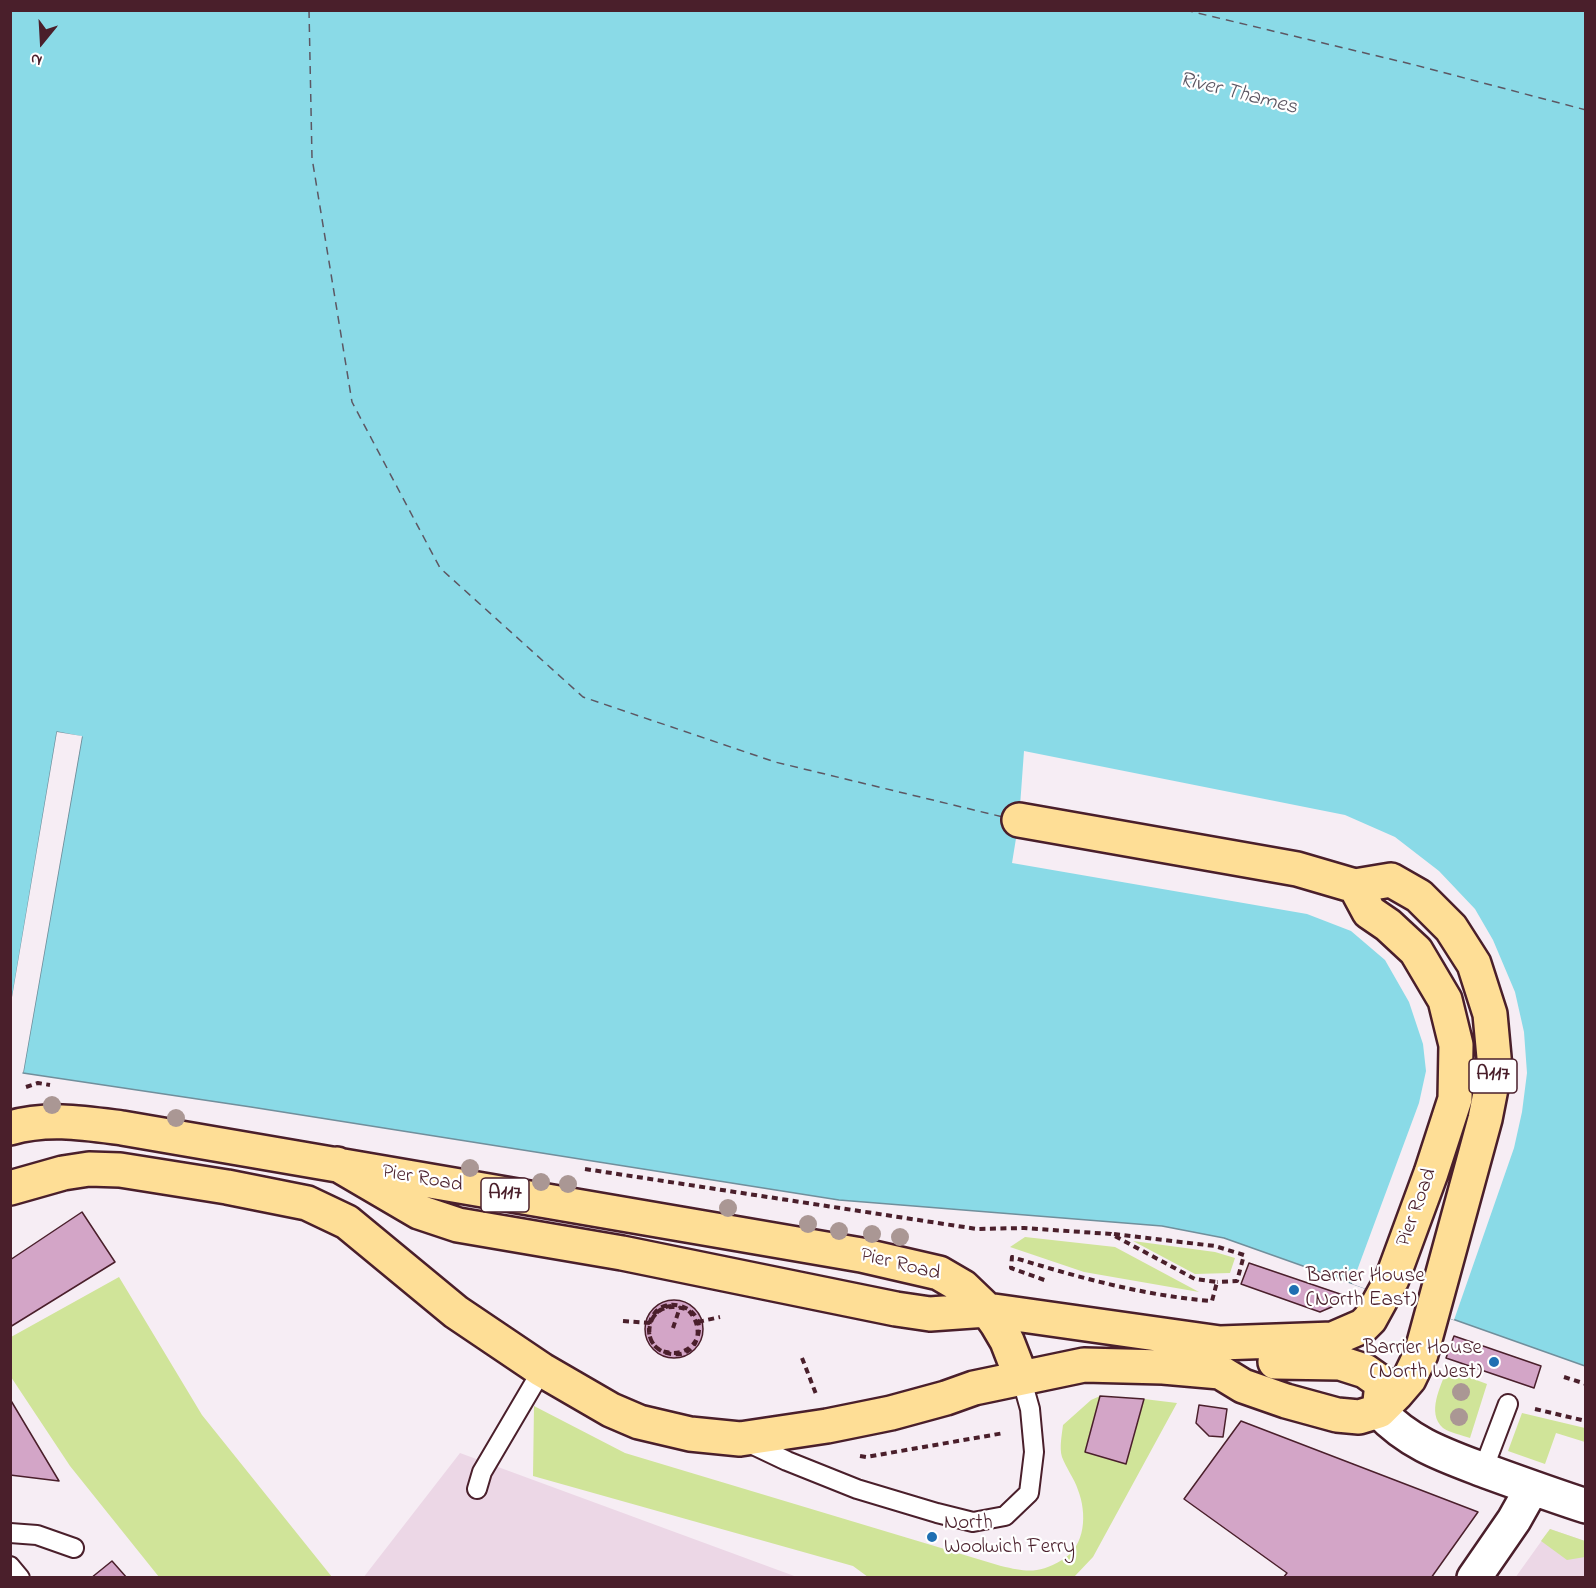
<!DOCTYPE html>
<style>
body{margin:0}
#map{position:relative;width:1596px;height:1588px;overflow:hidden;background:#f6edf4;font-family:"Indie Flower",sans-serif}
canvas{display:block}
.frame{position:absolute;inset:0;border:12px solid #4a1f2b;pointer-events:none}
.north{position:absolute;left:12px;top:12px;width:60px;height:60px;-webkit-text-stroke:4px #fff;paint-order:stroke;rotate:198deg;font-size:16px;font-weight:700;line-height:24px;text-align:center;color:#4a1f2b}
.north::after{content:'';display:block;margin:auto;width:21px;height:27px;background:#4a1f2b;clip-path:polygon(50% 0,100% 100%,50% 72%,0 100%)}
</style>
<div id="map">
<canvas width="1596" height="1588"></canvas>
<div class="frame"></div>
<div class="north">N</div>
</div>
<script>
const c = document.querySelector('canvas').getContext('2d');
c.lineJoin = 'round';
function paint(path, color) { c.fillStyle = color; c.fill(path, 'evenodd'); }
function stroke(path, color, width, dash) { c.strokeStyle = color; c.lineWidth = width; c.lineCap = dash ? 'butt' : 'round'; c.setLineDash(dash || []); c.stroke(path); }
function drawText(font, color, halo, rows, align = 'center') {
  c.font = font + ' "Indie Flower",sans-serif'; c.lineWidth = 4.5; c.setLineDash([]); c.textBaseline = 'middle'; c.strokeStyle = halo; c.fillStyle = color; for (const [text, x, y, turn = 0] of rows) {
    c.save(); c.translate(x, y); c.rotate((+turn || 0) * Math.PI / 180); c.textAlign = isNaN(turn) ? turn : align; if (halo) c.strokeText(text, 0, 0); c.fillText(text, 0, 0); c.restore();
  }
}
paint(new Path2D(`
 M460 1453 797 1577 363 1578Z
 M1550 1529 1585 1541V1577L1515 1578Z`), '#ecd7e6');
paint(new Path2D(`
 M1025 1237 1115 1247 1199 1292 1084 1272 1010 1247Z
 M1133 1241 1215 1252 1235 1258 1230 1273 1195 1274Z
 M119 1277 202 1415 332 1577H159L70 1466 11 1377V1337Z
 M1447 1369 1487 1384 1470 1438C1462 1435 1450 1433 1443 1428 1426 1413 1441 1386 1447 1369Z
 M1100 1396 1085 1451 1126 1464 1144 1399 1177 1403 1093 1557 1074 1577H868L853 1566 533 1476 534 1406 625 1453 1001 1566C1027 1572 1038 1574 1062 1560 1086 1546 1087 1513 1078 1490 1074 1478 1066 1468 1062 1457 1059 1448 1062 1434 1063 1425L1091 1400Z
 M1522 1413 1585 1428V1442L1556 1433 1545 1464 1508 1451Z
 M1550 1529 1585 1541V1557L1567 1560 1541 1541Z`), '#d0e499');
const water = new Path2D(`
 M11 11H1585V1366L1224 1238 1162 1226 839 1200 251 1107 23 1073 82 737 57 732 11 1006Z`);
paint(water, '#8adae7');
stroke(water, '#708f9c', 1.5);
paint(new Path2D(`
 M57 732 82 736 23 1073 20 1069 78 739 60 735 13 1006 10 1009Z
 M1024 751 1345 815 1395 837 1439 871 1475 909 1493 940 1515 992 1524 1032 1527 1073 1522 1112 1514 1148 1454 1320 1352 1284 1419 1103 1426 1071 1423 1044 1409 1002 1385 960 1351 931 1307 914 1012 863 1019 820Z`), '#f6edf4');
stroke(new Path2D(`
 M309 10 312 158 352 402 440 568 583 697 775 762 1003 817
 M1185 10 1415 65 1586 110`), '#5d5763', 1.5, [8, 6]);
const building = new Path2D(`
 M82 1212 115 1262 10 1327V1260Z
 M1249 1263 1346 1296 1334 1306 1320 1312 1241 1284Z
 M645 1329a29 29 0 1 1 58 0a29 29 0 1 1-58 0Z
 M1454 1336 1541 1366 1534 1388 1446 1358Z
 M1100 1396 1144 1399 1126 1464 1085 1452Z
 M10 1399 59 1481 10 1475Z
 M1199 1405 1227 1409 1223 1437 1209 1436 1196 1423Z
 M1241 1421 1478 1512 1431 1578H1283L1287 1573 1184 1499Z
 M112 1561 127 1578H91Z`);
paint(building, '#d3a5c7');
stroke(building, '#4a1f2b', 1.5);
const lane = new Path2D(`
 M747 1442 787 1461 857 1489 937 1513 973 1522 1005 1516 1029 1493 1034 1452 1030 1409 1021 1377
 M1483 1470 1508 1404
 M477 1489 482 1472 542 1370
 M10 1533 37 1535 74 1548
 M10 1566 20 1578`);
const secondary = new Path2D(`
 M1379 1411C1410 1444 1444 1455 1486 1471 1519 1483 1552 1495 1586 1506
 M1474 1578 1514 1520 1532 1488`);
const highway = new Path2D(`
 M10 1128C48 1117 84 1123 122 1128L861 1255 939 1273 963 1287 987 1310 997 1324 1007 1341 1021 1377
 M337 1164 419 1212 458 1225 622 1253 896 1309 930 1314 987 1310 1220 1343 1333 1339 1363 1326 1370 1319 1392 1279 1431 1173 1455 1099 1456 1045 1445 1000 1416 951 1388 925 1369 912 1355 886
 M10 1188 63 1173 89 1169 120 1170 227 1187 307 1203 347 1222 456 1312 542 1370 611 1410 639 1422 690 1434 740 1439 827 1426 891 1413 946 1398 974 1388 1084 1365 1163 1367 1220 1372 1243 1386 1286 1401 1337 1415 1359 1417 1379 1411 1397 1393 1409 1379 1421 1354 1485 1119 1495 1068 1490 1014 1474 964 1451 928 1419 896 1391 880 1355 886 1297 869 1019 820
 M1275 1362 1340 1363 1365 1371 1382 1383 1379 1411`);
stroke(lane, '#4a1f2b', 22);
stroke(secondary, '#4a1f2b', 38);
stroke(highway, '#4a1f2b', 38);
stroke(new Path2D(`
 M26 1087 38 1083 50 1085
 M585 1169 977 1229 1024 1228 1111 1234 1195 1279 1217 1282 1212 1301C1145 1296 1077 1277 1012 1257L1011 1268 1047 1281
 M1114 1234 1215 1246 1244 1255 1237 1281 1217 1282
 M623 1321 650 1323C658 1306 671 1304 688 1310 706 1328 698 1358 671 1354 636 1349 645 1296 681 1306 713 1316 699 1360 666 1352 639 1346 647 1305 674 1306
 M698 1322 720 1317
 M673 1328 680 1307
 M802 1358 816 1394
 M1564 1377 1586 1384
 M1535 1409 1586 1421
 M860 1456 866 1457 1004 1433`), '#4a1f2b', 4, [6, 4.5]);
stroke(lane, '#fff', 18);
stroke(secondary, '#fff', 33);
stroke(highway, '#fede96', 33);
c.fillStyle = '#aa9794';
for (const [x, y] of [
 [52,1105],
 [176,1118],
 [470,1168],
 [541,1182],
 [568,1184],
 [728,1208],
 [808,1224],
 [839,1231],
 [872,1234],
 [900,1237],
 [1461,1392],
 [1459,1417]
]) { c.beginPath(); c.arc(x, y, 9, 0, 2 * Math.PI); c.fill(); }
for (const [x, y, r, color] of [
 [1294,1290,6,"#1f6fb2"],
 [1494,1362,6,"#1f6fb2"],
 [932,1537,6,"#1f6fb2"]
]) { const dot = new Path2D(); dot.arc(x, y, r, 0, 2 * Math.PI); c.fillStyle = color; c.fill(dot); stroke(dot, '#fff', 2); }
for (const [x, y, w] of [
 [1493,1076,48],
 [505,1195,48]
]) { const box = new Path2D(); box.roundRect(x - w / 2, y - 17, w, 34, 4.5); c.fillStyle = '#fff'; c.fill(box); stroke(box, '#4a1f2b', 1.5); }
drawText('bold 20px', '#4a1f2b', null, [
 ["A117",1493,1076],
 ["A117",505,1195]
]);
drawText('21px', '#4a1f2b', '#fff', [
 ["Pier Road",422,1180,10],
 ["Pier Road",1418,1208,-70],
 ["Pier Road",900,1266,14]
]);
drawText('21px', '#4a1f2b', '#fff', [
 ["Barrier House",1306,1278],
 ["(North East)",1306,1302],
 ["Barrier House",1482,1350,"right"],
 ["(North West)",1482,1374,"right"],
 ["North",944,1525],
 ["Woolwich Ferry",944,1549]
], 'left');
drawText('italic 22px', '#5d5763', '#fff', [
 ["River Thames",1238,95,14]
]);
</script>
